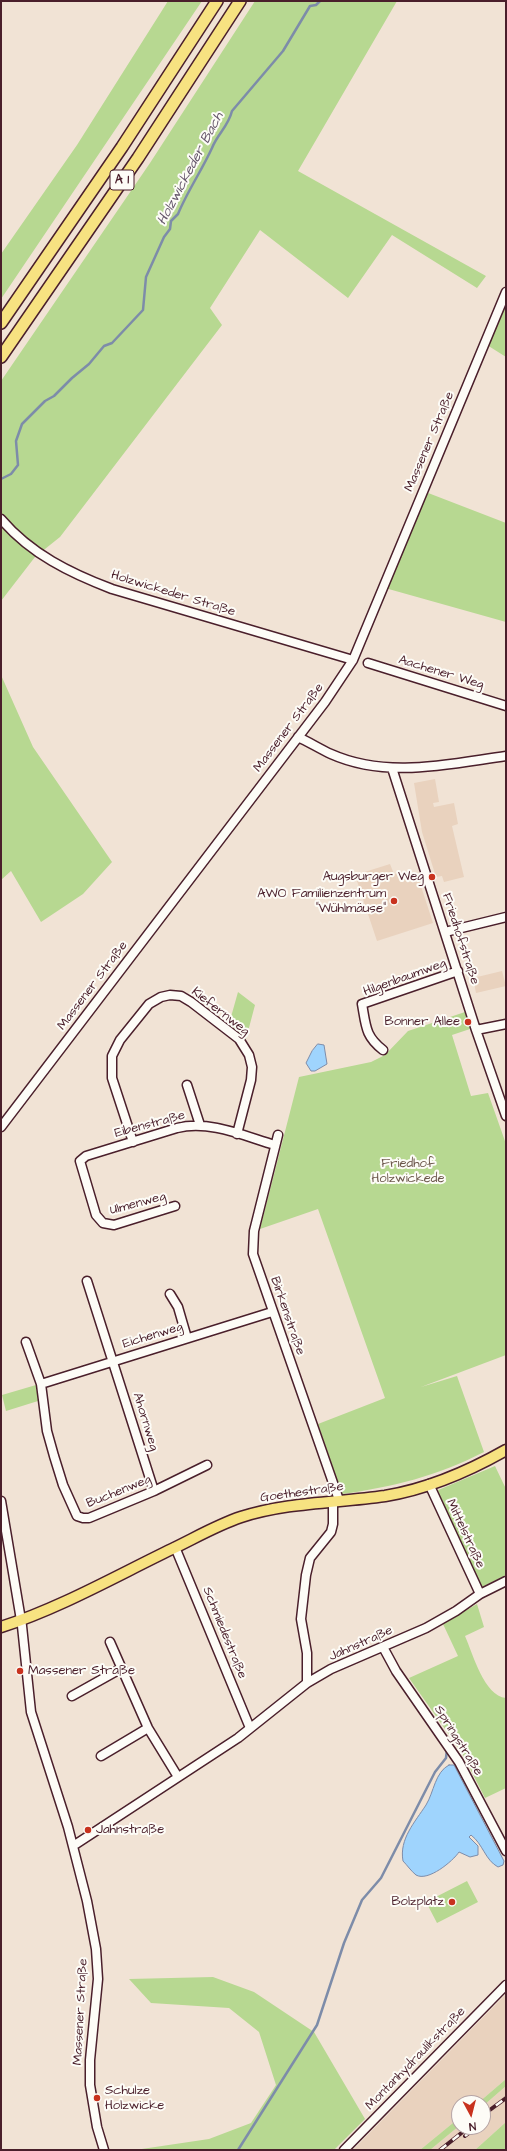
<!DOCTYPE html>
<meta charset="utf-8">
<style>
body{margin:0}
#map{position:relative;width:507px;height:2151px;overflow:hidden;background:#f1e3d5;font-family:"Architects Daughter",sans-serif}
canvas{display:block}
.frame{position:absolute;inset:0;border:2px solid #4a1f2b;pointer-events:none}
.north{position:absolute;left:451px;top:2095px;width:40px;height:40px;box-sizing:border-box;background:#fdfcf7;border:1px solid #b5a4a5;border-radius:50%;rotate:173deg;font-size:11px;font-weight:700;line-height:16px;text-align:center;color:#4a1f2b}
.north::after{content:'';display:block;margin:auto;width:14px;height:18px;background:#c8321e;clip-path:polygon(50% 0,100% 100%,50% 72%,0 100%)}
</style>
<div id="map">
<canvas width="507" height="2151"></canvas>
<div class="frame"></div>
<div class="north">N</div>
</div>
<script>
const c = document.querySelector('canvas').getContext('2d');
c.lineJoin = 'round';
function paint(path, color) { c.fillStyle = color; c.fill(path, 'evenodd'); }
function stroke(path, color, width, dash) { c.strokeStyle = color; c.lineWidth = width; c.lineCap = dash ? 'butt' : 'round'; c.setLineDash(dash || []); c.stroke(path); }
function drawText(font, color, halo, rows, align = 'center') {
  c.font = font + ' "Architects Daughter",sans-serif'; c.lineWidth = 4; c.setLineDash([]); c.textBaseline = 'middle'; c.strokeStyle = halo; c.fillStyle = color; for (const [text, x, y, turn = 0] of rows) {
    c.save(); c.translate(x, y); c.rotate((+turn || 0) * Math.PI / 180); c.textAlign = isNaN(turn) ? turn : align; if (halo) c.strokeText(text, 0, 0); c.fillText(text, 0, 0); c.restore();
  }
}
paint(new Path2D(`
 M435 779 439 802 433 803 434 807 454 803 458 824 452 826 464 877 444 882 442 876 436 877 422 832 414 783Z
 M390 864 394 874 402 872 404 878 417 874 433 923 377 941 355 875Z
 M502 971 506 986 476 993 473 978Z
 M506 1994V2079L478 2103H459V2118L420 2150H353Z
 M506 2086V2122L475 2150H430L459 2126 483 2127V2106Z`), '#e9d2be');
paint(new Path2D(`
 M168 1H202L1 299V254L77 145Z
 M255 1H397L298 171 486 276 477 288 392 235 348 298 260 230 210 308 222 325 60 537 35 557 1 601V381L150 163Z
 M503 308 506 309V357L487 345Z
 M423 491 506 523V622L385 588Z
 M1 675 33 747 112 862 83 894 41 922 11 871 1 880Z
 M238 992 255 1005 246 1039 229 1024Z
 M465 1012 470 1029 452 1035 471 1096 488 1093 506 1144V1355L421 1387 457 1376 484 1452C437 1476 393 1487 342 1494L318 1424 385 1398 318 1209 260 1229 299 1077 371 1062 385 1055 408 1031Z
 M36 1385 38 1401 6 1411 2 1395Z
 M495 1466 506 1489V1575L480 1588 436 1491Z
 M477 1604 484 1627 465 1636C473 1654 484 1696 506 1698V1788L485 1798 462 1753 409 1678 458 1656 443 1624Z
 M467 1881 478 1902 437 1923 426 1902Z
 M213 1977 254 1992 314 2032 365 2119 334 2150H135L209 2139 251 2123 276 2085 259 2032 229 2008 151 2003 129 1979Z
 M506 2079V2086L483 2106V2103H478Z
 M459 2118V2126L430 2150H420Z
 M506 2122V2150H475Z`), '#b7d891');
const water = new Path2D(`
 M318 1044 324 1045 327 1064 315 1071H311L306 1063 312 1051Z
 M449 1765H454L504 1861 503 1865 498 1867C485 1860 483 1844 471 1835L469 1837 478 1846V1855L470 1857 459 1852C453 1861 428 1882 416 1875 411 1871 407 1865 403 1861 399 1839 415 1822 426 1805 434 1792 435 1772 449 1765Z`);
paint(water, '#9fd4fd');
stroke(water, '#7d8ca9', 1);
stroke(new Path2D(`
 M1 479 11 474 18 465 16 441 22 424 45 401 54 396 72 378 89 364 104 346 112 343 143 310 146 277 164 237 170 229 171 221 178 214C187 192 202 170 212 148 218 133 228 127 232 111L283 51 310 6 316 5 320 1
 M238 2150 317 2025 344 1943 362 1900 381 1878 435 1772 446 1758 447 1749`), '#7d8ca9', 2.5);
const minor = new Path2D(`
 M1 519C31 554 70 573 112 589L353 660
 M368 663 506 706
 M298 737C309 742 320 749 331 754 387 779 448 764 506 756
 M392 768 476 1030 506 1116
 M445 932 506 917
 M476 1030 506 1024
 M383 1050C365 1036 366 1026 362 1004L458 971
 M187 1085 200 1125
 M1 1127 325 702 353 660 506 292
 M278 1135 254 1231 253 1254 339 1500
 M133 1142 112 1078V1056L120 1040 149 1004 161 997 170 995 181 996 191 1002 239 1039 249 1055 252 1067 251 1080 237 1134
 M175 1206 114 1225 103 1223 96 1215 80 1161 86 1156 177 1128C210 1120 244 1136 275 1145
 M87 1281 154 1491
 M170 1294 178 1307 187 1338
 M26 1342 41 1384 47 1431 54 1456 63 1485 77 1516 83 1518H89L154 1491 207 1465
 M41 1384 272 1312
 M429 1484 480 1594
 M1 1501 22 1626 31 1712 68 1827 87 1901 96 1949 98 1979 90 2060V2085L97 2127 104 2150
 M175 1547 250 1728
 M110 1642 148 1728 178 1777
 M383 1647 396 1671 459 1762 506 1851
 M307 1683V1653L301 1619 306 1575 310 1558 331 1532 333 1524V1501
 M72 1696 122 1668
 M101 1756 148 1728
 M73 1846 238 1738 307 1683 331 1669 426 1628 456 1611 480 1594 506 1581
 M344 2150 506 1985`);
const major = new Path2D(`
 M1 1627C60 1608 116 1576 172 1549 195 1538 217 1525 241 1517 288 1502 336 1503 385 1496 427 1489 469 1471 506 1450`);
const highway = new Path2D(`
 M1 323 122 147 217 1
 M1 357 138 158 240 1`);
stroke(minor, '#4a1f2b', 11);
stroke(major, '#4a1f2b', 13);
stroke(highway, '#4a1f2b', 14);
stroke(minor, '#fdfcf7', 8);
stroke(major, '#f7e281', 10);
stroke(highway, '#f7e281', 11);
const rail = new Path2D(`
 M483 2115 506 2098
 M465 2136 477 2127
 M440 2150 469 2127`);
stroke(rail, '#4a1f2b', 4);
stroke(rail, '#fdfcf7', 2.5, [8]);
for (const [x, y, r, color] of [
 [432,877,4,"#c8321e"],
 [394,901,4,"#c8321e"],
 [468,1022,4,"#c8321e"],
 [20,1671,4,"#c8321e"],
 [88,1830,4,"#c8321e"],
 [452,1902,4,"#c8321e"],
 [97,2098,4,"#c8321e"]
]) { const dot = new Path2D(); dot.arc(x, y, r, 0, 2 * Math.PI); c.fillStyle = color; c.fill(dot); stroke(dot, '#fdfcf7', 1.5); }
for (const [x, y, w] of [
 [122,180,24]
]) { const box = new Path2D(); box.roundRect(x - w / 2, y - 10, w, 20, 3); c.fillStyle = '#fdfcf7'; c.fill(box); stroke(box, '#4a1f2b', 1); }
drawText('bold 12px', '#4a1f2b', null, [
 ["A 1",122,180]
]);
drawText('13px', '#4a1f2b', '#fdfcf7', [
 ["Massener Straße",430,442,-67],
 ["Holzwickeder Straße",173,594,17],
 ["Aachener Weg",441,673,17],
 ["Massener Straße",289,728,-53],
 ["Friedhofstraße",460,939,72],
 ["Hilgenbaumweg",405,978,-20],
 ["Massener Straße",93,986,-53],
 ["Kiefernweg",220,1012,38],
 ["Eibenstraße",150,1125,-15],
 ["Ulmenweg",138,1204,-15],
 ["Birkenstraße",287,1316,71],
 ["Eichenweg",153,1336,-17],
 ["Ahornweg",145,1422,73],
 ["Buchenweg",119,1492,-22],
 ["Goethestraße",302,1493,-8],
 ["Mittelstraße",465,1534,65],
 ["Schmiedestraße",224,1633,68],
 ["Jahnstraße",361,1644,-24],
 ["Springstraße",458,1741,58],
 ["Massener Straße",81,2012,-87],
 ["Montanhydraulikstraße",416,2059,-46]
]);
drawText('13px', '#4a1f2b', '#fdfcf7', [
 ["Augsburger Weg",424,877],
 ["AWO Familienzentrum",386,894],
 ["\"Wühlmäuse\"",386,909],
 ["Bonner Allee",460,1022],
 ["Massener Straße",28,1671,"left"],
 ["Jahnstraße",96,1830,"left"],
 ["Bolzplatz",444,1902],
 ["Schulze",105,2091,"left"],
 ["Holzwicke",105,2106,"left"]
], 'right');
drawText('13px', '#6b564a', '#fdfcf7', [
 ["Friedhof",408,1164],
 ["Holzwickede",408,1179]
]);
drawText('italic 14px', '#64556a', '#fdfcf7', [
 ["Holzwickeder Bach",191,169,-62]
]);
</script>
